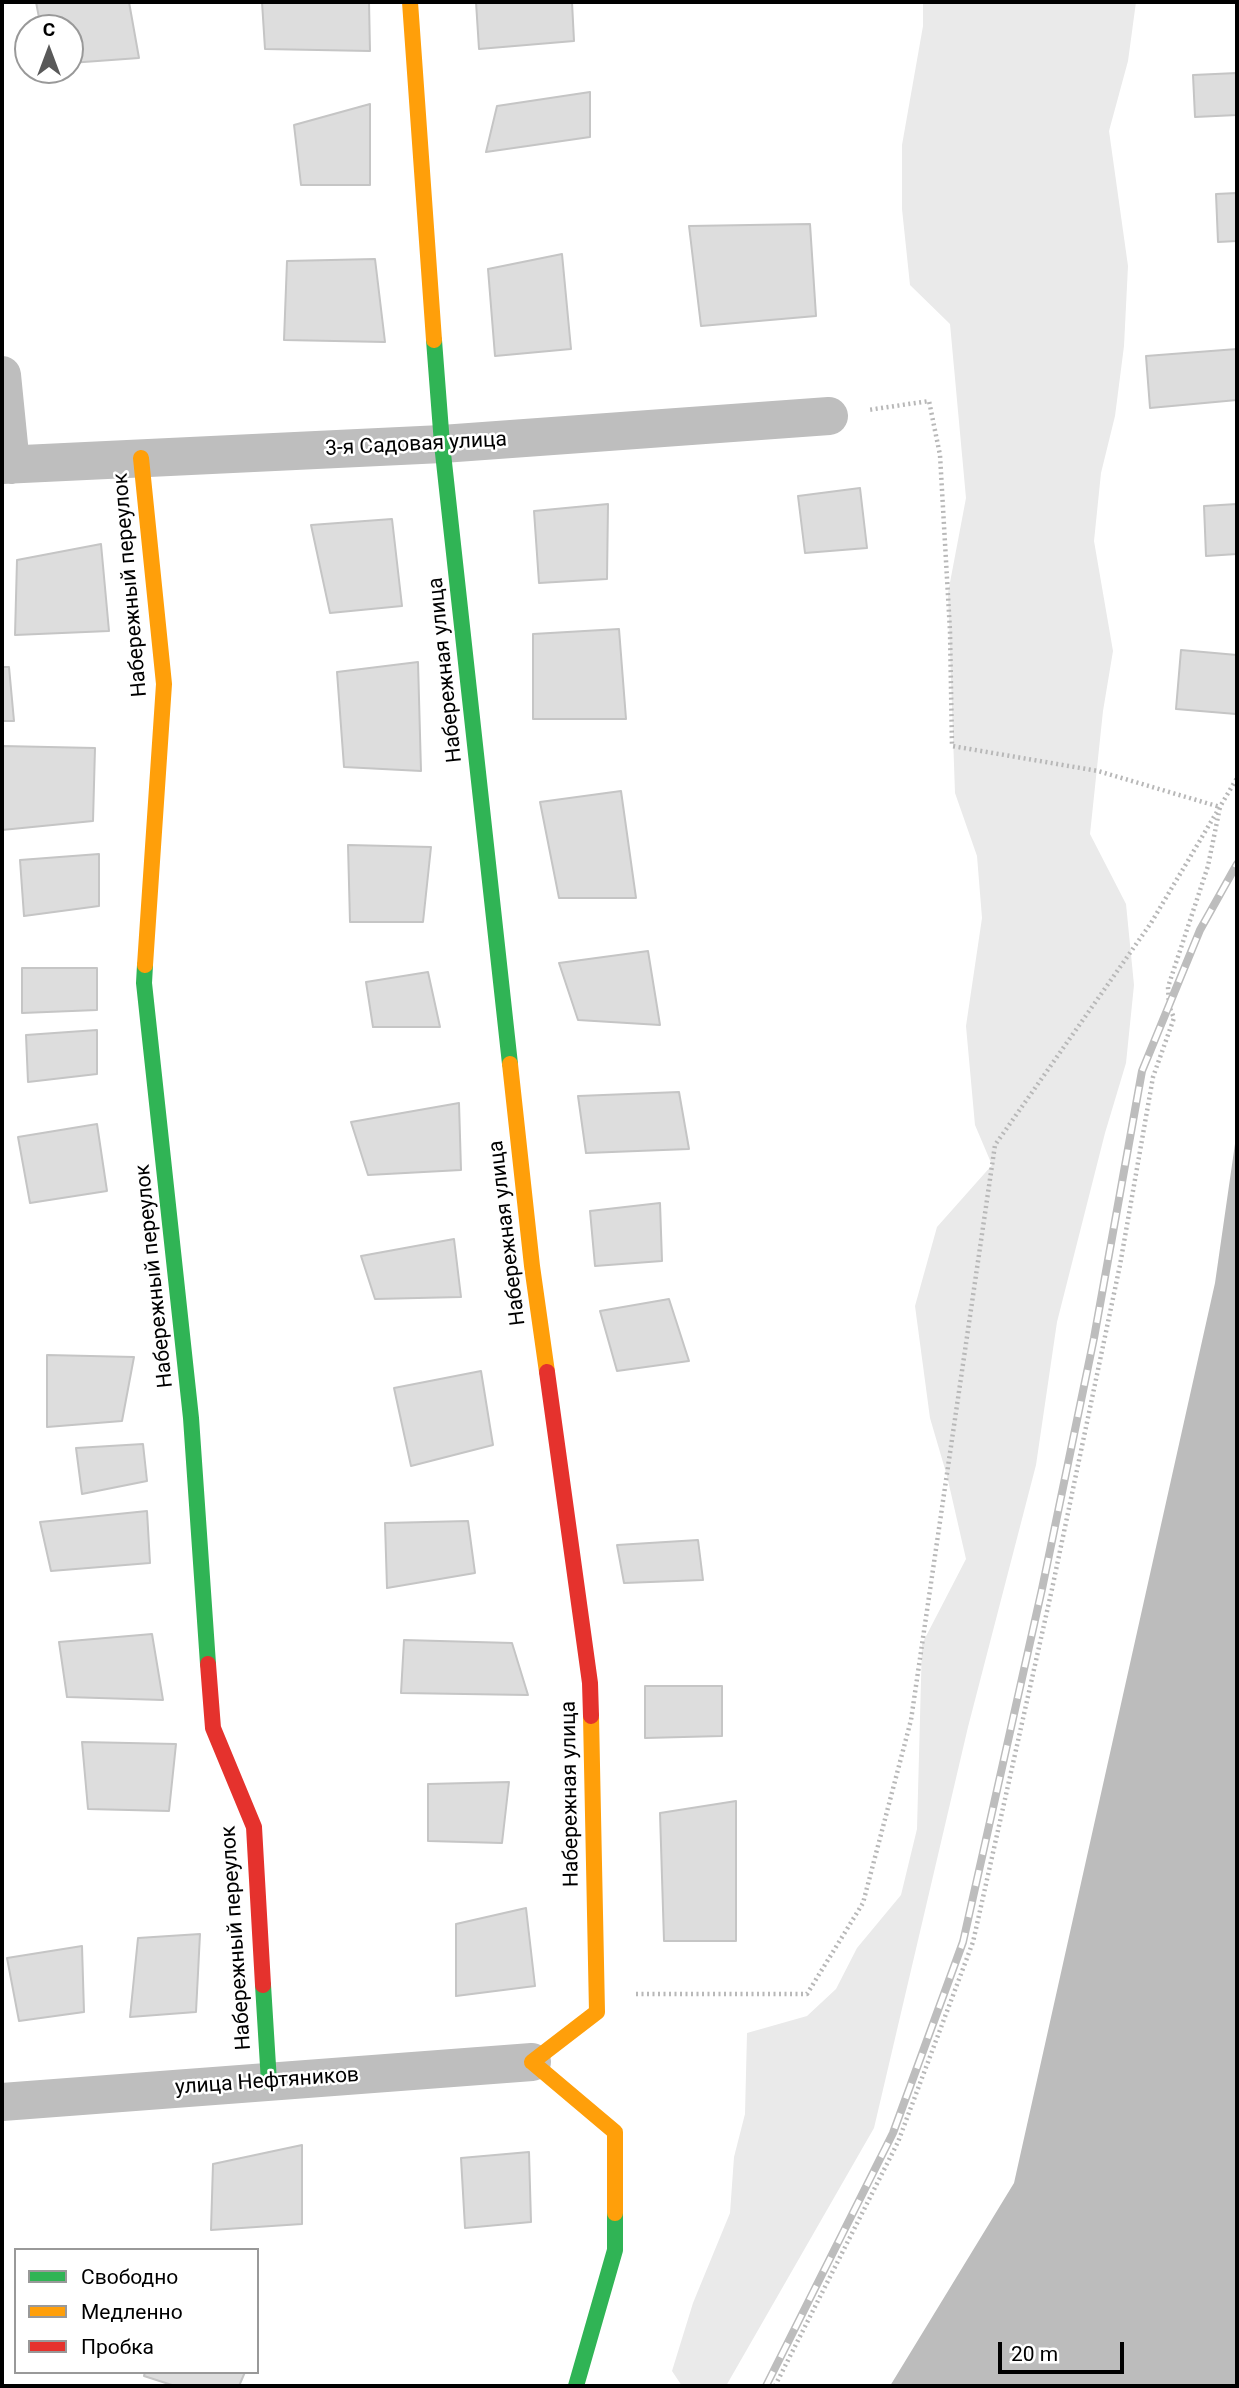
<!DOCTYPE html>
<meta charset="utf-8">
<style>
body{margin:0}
#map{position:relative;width:1239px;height:2388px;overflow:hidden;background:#fff;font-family:Roboto,sans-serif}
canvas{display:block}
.frame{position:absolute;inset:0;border:4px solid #000;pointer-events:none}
.legend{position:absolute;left:14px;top:2248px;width:245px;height:126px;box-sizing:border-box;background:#fff;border:2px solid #999;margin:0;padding:9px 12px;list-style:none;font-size:21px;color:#000}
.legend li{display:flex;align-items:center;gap:14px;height:35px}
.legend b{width:35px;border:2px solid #999}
.north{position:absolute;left:14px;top:14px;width:70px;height:70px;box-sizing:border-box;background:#fff;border:2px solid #999;border-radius:50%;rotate:0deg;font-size:19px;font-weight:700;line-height:28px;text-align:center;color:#000}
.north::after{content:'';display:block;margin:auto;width:24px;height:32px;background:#595959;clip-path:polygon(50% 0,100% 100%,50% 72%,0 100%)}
.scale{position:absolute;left:998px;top:2342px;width:126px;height:32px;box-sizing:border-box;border:4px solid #000;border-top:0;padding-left:9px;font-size:21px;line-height:24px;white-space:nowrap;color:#000;-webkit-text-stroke:5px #fff;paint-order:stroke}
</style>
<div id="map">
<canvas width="1239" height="2388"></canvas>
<div class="frame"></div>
<ul class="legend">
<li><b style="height:9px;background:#30b455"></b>Свободно</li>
<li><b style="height:9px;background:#ff9f0a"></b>Медленно</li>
<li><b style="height:9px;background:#e5322d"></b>Пробка</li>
</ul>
<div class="north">С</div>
<div class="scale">20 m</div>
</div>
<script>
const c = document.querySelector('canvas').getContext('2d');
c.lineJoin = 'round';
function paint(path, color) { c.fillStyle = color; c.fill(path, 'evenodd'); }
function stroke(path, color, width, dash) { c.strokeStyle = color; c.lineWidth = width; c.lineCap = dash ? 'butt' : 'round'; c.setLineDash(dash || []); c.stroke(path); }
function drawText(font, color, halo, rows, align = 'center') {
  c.font = font + ' Roboto,sans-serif'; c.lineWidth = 5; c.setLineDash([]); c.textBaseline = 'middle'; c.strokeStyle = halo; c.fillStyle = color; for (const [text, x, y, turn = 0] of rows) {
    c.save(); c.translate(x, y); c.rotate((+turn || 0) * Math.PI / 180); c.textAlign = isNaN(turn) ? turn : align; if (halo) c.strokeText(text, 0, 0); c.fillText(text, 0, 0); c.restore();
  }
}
paint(new Path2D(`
 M923 2H1136L1128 61 1109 131 1128 266 1124 346 1115 416 1101 473 1094 541 1113 651 1103 711 1090 834 1126 904 1134 985 1126 1063 1105 1133 1057 1322 1036 1465 968 1727 874 2128 726 2386H682L672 2371 693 2303 730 2213 734 2157 745 2114 747 2033 807 2016 836 1989 857 1948 901 1895 917 1829 922 1644 966 1559 947 1476 930 1418 915 1306 937 1227 992 1165 975 1125 966 1026 982 918 977 856 955 793 948 593 966 498 950 324 910 285 902 209V145L923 26Z`), '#eaeaea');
paint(new Path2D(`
 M1237 1130V2386H890L1014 2183 1215 1283Z`), '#bcbcbc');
const building = new Path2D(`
 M36 2H129L139 58 70 63V28H41Z
 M262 2H369L370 51 265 49Z
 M476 2H572L574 41 479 49Z
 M1237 73V115L1195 117 1193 75Z
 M590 92V137L486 152 497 106Z
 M370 104V185H301L294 125Z
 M1237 193V241L1218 242 1216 194Z
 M810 224 816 316 701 326 689 226Z
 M562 254 571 349 495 356 488 269Z
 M375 259 385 342 284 340 287 261Z
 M1237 349V400L1150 408 1146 356Z
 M860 488 867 548 805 553 798 496Z
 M608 504 607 579 539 583 534 511Z
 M1237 504V554L1206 556 1204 506Z
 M392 519 402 606 330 613 311 525Z
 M101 544 109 631 15 635 17 560Z
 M619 629 626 719H533V634Z
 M1181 650 1237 655 1236 714 1176 709Z
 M418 662 421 771 344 767 337 672Z
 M2 667H9L14 721H2Z
 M2 746 95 748 93 821 2 830Z
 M621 791 636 898H559L540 802Z
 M348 845 431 847 423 922H350Z
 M99 854V906L24 916 20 860Z
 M648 951 660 1025 578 1020 559 963Z
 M22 968H97V1010L22 1013Z
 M428 972 440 1027H373L366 982Z
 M97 1030V1074L28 1082 26 1035Z
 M679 1092 689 1149 586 1153 578 1096Z
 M459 1103 461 1170 368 1175 351 1122Z
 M97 1124 107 1191 30 1203 18 1137Z
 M660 1203 662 1261 595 1266 590 1211Z
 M454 1239 461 1297 375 1299 361 1256Z
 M669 1299 689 1361 617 1371 600 1311Z
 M47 1355 134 1357 122 1421 47 1427Z
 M481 1371 493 1445 411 1466 394 1388Z
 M143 1444 147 1481 82 1494 76 1448Z
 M147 1511 150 1563 51 1571 40 1522Z
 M468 1521 475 1573 387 1588 385 1523Z
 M698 1540 703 1580 624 1583 617 1545Z
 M152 1634 163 1700 67 1697 59 1642Z
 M404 1640 512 1643 528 1695 401 1693Z
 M645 1686H722V1736L645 1738Z
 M82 1742 176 1744 169 1811 88 1809Z
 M509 1782 502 1843 428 1841V1784Z
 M736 1801V1941H664L660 1813Z
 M526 1908 535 1986 456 1996V1924Z
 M200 1934 196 2012 130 2017 138 1938Z
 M82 1946 84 2012 19 2021 7 1958Z
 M302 2145V2224L211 2230 213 2164Z
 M529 2152 531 2222 465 2228 461 2158Z
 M145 2372H245L239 2386H175L144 2376Z`);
paint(building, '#ddd');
stroke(building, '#c5c5c5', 2);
stroke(new Path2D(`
 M636 1994H807L863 1903 911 1720 995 1145 1151 923 1237 778
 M775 2386 898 2142 973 1942 1052 1589 1120 1265 1153 1077 1174 1018 1169 1006 1168 987 1208 866 1220 807 1098 771 952 746 950 631 940 455 929 401 868 410`), '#b8b8b8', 4.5, [2, 3.5]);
stroke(new Path2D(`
 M2 375 11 465
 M2 465 442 444 829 416
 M2 2102 532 2062`), '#bebebe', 38);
stroke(new Path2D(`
 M434 340 442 444 510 1064
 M145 965 144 983 191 1418 208 1664
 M263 1985 269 2082
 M576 2386 615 2250V2213`), '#30b455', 16);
stroke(new Path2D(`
 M410 2 434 340
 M141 458 164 684 145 965
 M510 1064 532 1266 547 1372
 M591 1716 597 2012 532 2062 615 2132V2213`), '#ff9f0a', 16);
stroke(new Path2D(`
 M547 1372 590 1683 591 1716
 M208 1664 213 1728 254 1827 263 1985`), '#e5322d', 16);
const rail = new Path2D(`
 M766 2386 893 2133 963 1942 1042 1589 1094 1338 1142 1071 1200 930 1237 864`);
stroke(rail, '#bdbdbd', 8);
stroke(rail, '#fff', 5, [16]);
drawText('21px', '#000', '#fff', [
 ["3-я Садовая улица",416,445,-3],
 ["Набережный переулок",131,585,-95],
 ["Набережная улица",446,670,-96],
 ["Набережная улица",508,1233,-97],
 ["Набережный переулок",155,1276,-96],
 ["Набережная улица",571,1794,-91],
 ["Набережный переулок",237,1938,-94],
 ["улица Нефтяников",267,2082,-4]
]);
</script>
